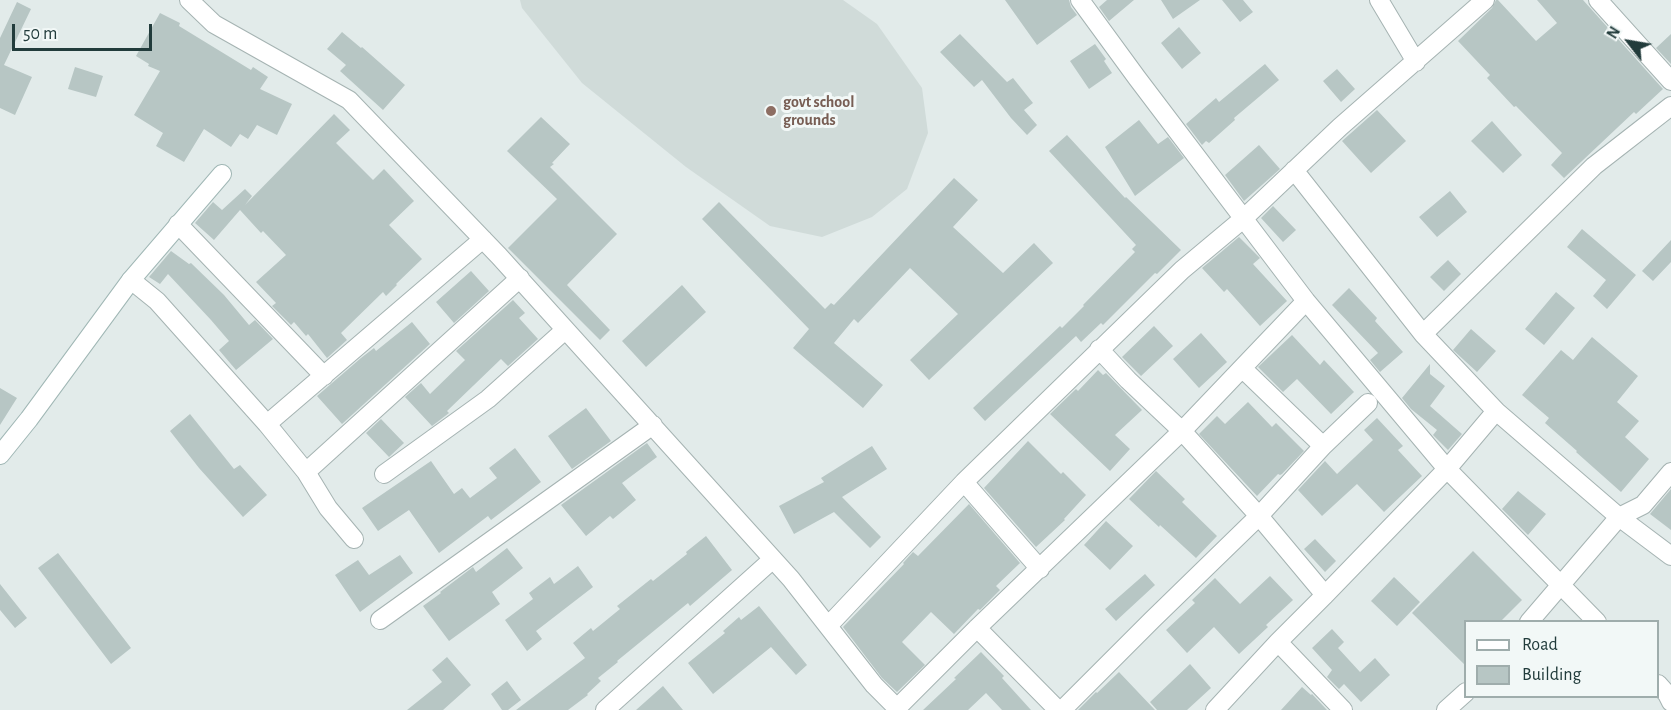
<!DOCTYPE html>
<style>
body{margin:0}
#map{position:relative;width:1671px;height:710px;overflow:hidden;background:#e2ebea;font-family:"Alegreya Sans",sans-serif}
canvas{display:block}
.legend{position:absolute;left:1464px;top:620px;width:195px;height:78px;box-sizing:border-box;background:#f2f8f7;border:2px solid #9fadac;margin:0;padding:8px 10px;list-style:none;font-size:18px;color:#223c3c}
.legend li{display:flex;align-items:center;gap:12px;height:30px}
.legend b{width:30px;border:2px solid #9fadac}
.north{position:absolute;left:1599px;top:12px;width:60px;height:60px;-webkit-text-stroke:4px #f2f8f7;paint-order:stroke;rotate:301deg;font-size:16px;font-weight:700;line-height:24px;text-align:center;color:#223c3c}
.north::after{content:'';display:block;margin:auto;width:21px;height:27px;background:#223c3c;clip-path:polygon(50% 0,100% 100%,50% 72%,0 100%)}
.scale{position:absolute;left:12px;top:24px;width:140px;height:27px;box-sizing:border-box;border:3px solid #223c3c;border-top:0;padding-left:8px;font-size:18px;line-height:21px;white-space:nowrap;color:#223c3c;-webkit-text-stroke:4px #f2f8f7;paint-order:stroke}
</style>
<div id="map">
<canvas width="1671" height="710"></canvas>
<ul class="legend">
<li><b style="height:8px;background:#fff"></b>Road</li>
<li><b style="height:16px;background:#b7c6c4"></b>Building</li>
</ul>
<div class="north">N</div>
<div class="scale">50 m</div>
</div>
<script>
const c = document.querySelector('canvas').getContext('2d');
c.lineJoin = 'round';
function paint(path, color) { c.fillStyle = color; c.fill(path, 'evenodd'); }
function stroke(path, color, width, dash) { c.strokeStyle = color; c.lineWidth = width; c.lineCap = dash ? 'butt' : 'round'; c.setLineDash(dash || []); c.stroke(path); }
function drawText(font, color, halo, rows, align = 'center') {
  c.font = font + ' "Alegreya Sans",sans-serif'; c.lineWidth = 6; c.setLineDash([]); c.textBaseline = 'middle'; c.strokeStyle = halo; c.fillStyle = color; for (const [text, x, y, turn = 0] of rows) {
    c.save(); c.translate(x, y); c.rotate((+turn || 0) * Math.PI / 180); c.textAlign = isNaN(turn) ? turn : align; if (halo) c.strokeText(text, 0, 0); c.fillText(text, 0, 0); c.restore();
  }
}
paint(new Path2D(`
 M520 0H843L877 24 922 88 928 133 907 189 872 217 822 237 770 226 686 167 582 83 522 8Z`), '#d0dbd9');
paint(new Path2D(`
 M1005 0H1069L1071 7 1077 15 1037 45Z
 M1107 0H1134L1109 21 1099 7Z
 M1161 0H1200L1173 19Z
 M1222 0H1243L1253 12 1240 22Z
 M1496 0H1498L1536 41 1557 23 1537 0H1583L1663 89 1636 114 1634 112 1564 178 1551 165 1562 153 1516 106 1514 107 1487 78 1490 75 1458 41 1492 8Z
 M17 2 31 9 4 65 32 77 15 115 0 108V38Z
 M160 13 180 23 179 26 251 70 253 67 268 77 260 89 292 104 277 135 257 125 248 139 240 134 231 147 204 129 184 162 156 146 163 133 134 115 160 71 148 66 149 64 136 56Z
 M1179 27 1201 53 1182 69 1161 43Z
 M342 32 361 48 362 47 405 85 383 110 340 71 346 65 327 49Z
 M960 34 1007 82 1013 78 1033 103 1024 110 1037 125 1027 135 1011 118 982 80 974 87 940 52Z
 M1671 34V64L1656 48Z
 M1095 44 1106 59 1104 61 1112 73 1089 89 1070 61Z
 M1265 64 1279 80 1234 118 1235 120 1209 143 1206 141 1202 145 1186 124 1216 98 1219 102Z
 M75 67 103 76 96 97 68 89Z
 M1337 69 1355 89 1341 102 1323 81Z
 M1377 110 1406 141 1371 173 1342 141Z
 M334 114 350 130 336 143 373 180 384 169 414 201 389 225 422 259 396 284 397 285 386 296 383 292 341 333 347 340 327 358 308 334 306 336 294 322 291 325 272 306 276 303 256 282 286 255 263 231 261 233 240 210 214 240 195 223 213 202 222 210 245 189 252 196 245 205Z
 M541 117 570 144 552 163 554 164 550 167 617 234 567 285 610 330 600 340 508 248 557 199 507 151Z
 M1139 120 1158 144 1168 137 1184 158 1135 196 1105 147Z
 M1492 121 1522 155 1503 173 1471 141Z
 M1067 135 1125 198 1126 197 1181 250 1157 274 1155 273 1103 325 1101 323 1081 342 1076 336 985 421 973 408 1060 326 1062 328 1084 306 1083 305 1135 252 1132 249 1136 245 1049 151Z
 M1259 145 1280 169 1244 201 1225 175Z
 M954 178 978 200 953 227 1003 273 1034 243 1053 263 929 380 910 360 958 314 910 268 858 323 854 319 834 343 883 385 863 408 793 348 809 329 702 219 719 202 825 309 831 303 834 305Z
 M1450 191 1467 212 1437 237 1419 217Z
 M1273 206 1296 230 1283 242 1261 218Z
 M1582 229 1636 275 1607 309 1593 296 1606 280 1567 247Z
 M1239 237 1260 258 1253 264 1287 301 1260 326 1227 289 1224 292 1202 268Z
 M1671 240V262L1653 281 1642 271Z
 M171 251 189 264 191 263 224 295 249 325 255 320 273 339 236 370 219 350 229 341 211 320 168 274 160 284 149 277Z
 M1448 260 1461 274 1444 291 1430 277Z
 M471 271 489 291 454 323 436 302Z
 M682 285 706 312 646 367 622 341Z
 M1349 288 1377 318 1375 321 1403 352 1380 372 1370 360 1378 353 1332 305Z
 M1556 292 1575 308 1544 345 1525 329Z
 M513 300 525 313 519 318 538 339 508 366 501 359 447 411 449 413 432 426 405 397 421 383 430 394 465 360 456 351Z
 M412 322 430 344 342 424 317 396 361 358 374 348 376 351Z
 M1154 326 1173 346 1141 376 1122 357Z
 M1471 329 1496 351 1477 372 1453 350Z
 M1201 333 1227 362 1199 388 1173 359Z
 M1292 335 1320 365 1324 360 1354 392 1331 414 1297 379 1283 392 1258 367Z
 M1592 337 1638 376 1617 402 1639 421 1625 437 1649 459 1621 492 1576 452 1577 451 1545 423 1549 418 1522 395 1561 350 1573 360Z
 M1430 364V374L1445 386 1430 406 1462 434 1448 450 1433 435 1437 430 1411 409 1402 398Z
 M1098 370 1103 375 1106 373 1142 410 1115 435 1130 449 1110 471 1050 414 1076 389 1078 391Z
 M0 388 17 398 0 425Z
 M1248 402 1272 427 1276 423 1304 451 1282 474 1280 475 1278 474 1257 496 1199 434 1217 416 1225 424Z
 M586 408 611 441 572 469 548 436Z
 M190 414 234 469 240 465 267 495 243 517 199 468 170 431Z
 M1377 418 1403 446 1398 450 1422 476 1384 512 1357 484 1322 516 1298 490 1325 461 1337 474 1373 440 1364 430Z
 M381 419 404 443 389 457 366 433Z
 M1028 441 1061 474 1063 472 1086 495 1064 519 1065 520 1036 547 984 488Z
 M647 443 657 457 622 483 636 500 613 519 610 516 586 536 561 505Z
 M872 446 887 469 842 497 881 537 870 548 834 512 794 534 779 506 824 482 821 478Z
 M515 448 541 482 491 520 488 516 439 553 409 510 378 531 362 508 431 461 454 494 462 488 470 498 497 478 489 468Z
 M1156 471 1185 499 1182 502 1217 536 1196 558 1160 525 1159 527 1129 499Z
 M1671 489V530L1650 514Z
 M1518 491 1546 514 1528 535 1502 509Z
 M969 504 1020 563 996 586 1000 590 980 610 978 609 954 634 931 612 902 642 925 665 897 692 882 678 843 627 904 564 903 563 913 552 918 556Z
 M1106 521 1133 546 1110 570 1084 545Z
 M706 536 732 570 690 606 688 603 617 661 618 662 598 678 601 681 587 694 588 695 568 710H516L585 658 573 643 591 628 593 631 620 609 617 606 651 579 653 581 687 554 686 552Z
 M1315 539 1336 561 1325 572 1304 549Z
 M507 548 523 568 492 592 500 604 449 641 423 606 441 593 440 592 473 567 476 572Z
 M1473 551 1522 600 1501 621H1466V666L1412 613Z
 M58 553 131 648 111 664 38 568Z
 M400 555 413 573 360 612 335 575 358 560 369 575Z
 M578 566 593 587 536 631 542 639 527 651 505 620 533 599 529 593 550 577 554 584Z
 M1145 574 1155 585 1116 621 1105 609Z
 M1270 576 1293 600 1266 625 1268 627 1239 654 1214 627 1187 653 1166 630 1195 603 1192 600 1215 578 1240 604Z
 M1394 577 1420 602 1397 626 1371 601Z
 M0 584 27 618 15 628 0 610Z
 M759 606 807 665 796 675 771 647 713 694 688 663 725 633 723 631 739 617 741 620Z
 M1332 629 1344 642 1338 648 1360 672 1375 658 1390 675 1361 702 1344 684 1339 689 1327 677 1332 670 1312 648Z
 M981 652 1004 676 1002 678 1031 710H1002L986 693 968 710H923L956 679 954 678Z
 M447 657 471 685 443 710H407L442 682 432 670Z
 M1190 664 1211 688 1187 710H1157L1150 702Z
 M1119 672 1155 710H1078L1096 692 1097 693Z
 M507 681 521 700 508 710H502L491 694Z
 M663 686 683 710H636Z
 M1302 687 1311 695 1312 694 1327 710H1281Z`), '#b7c6c4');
const street = new Path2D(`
 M189 0 214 24 349 100 499 256 791 579 874 685 899 710
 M1080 0 1137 78 1306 301 1447 469 1597 622
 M1379 0 1416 62
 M1598 0 1671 81
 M1294 170 1423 334 1496 411
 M178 224 324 376
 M131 280 157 301 267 424 306 472 328 508 354 539
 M1423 334 1594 166 1671 106
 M1099 349 1128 380 1182 431 1259 516 1325 595
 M1242 368 1323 446
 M267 424 483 239
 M306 472 520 278
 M384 474 488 399 565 330
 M964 482 1040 569
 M380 620 653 425
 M1529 622 1619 517 1671 556
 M828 626 964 482 1182 270 1243 219 1340 127 1485 0
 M977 628 1058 710
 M1278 642 1343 710
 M1658 684 1667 694 1671 702
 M605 710 773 559
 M895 710 977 628 1182 431 1306 301
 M1062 710 1152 620 1259 516 1323 446 1368 403
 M1215 710 1278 642 1325 595 1447 469 1496 411 1619 517 1643 505 1671 472
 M1446 710 1466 692`);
const secondary = new Path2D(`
 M0 455 29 419 131 280 222 174`);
stroke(street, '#a5b3b2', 20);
stroke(secondary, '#a0b7b5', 20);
stroke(street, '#fff', 18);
stroke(secondary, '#fff', 18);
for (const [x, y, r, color] of [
 [771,111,6,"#8d6e63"]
]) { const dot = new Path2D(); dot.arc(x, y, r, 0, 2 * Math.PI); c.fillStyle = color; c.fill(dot); stroke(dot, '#f2f8f7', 2); }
drawText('bold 16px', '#785e54', '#f2f8f7', [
 ["govt school",783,102],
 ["grounds",783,120]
], 'left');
</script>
